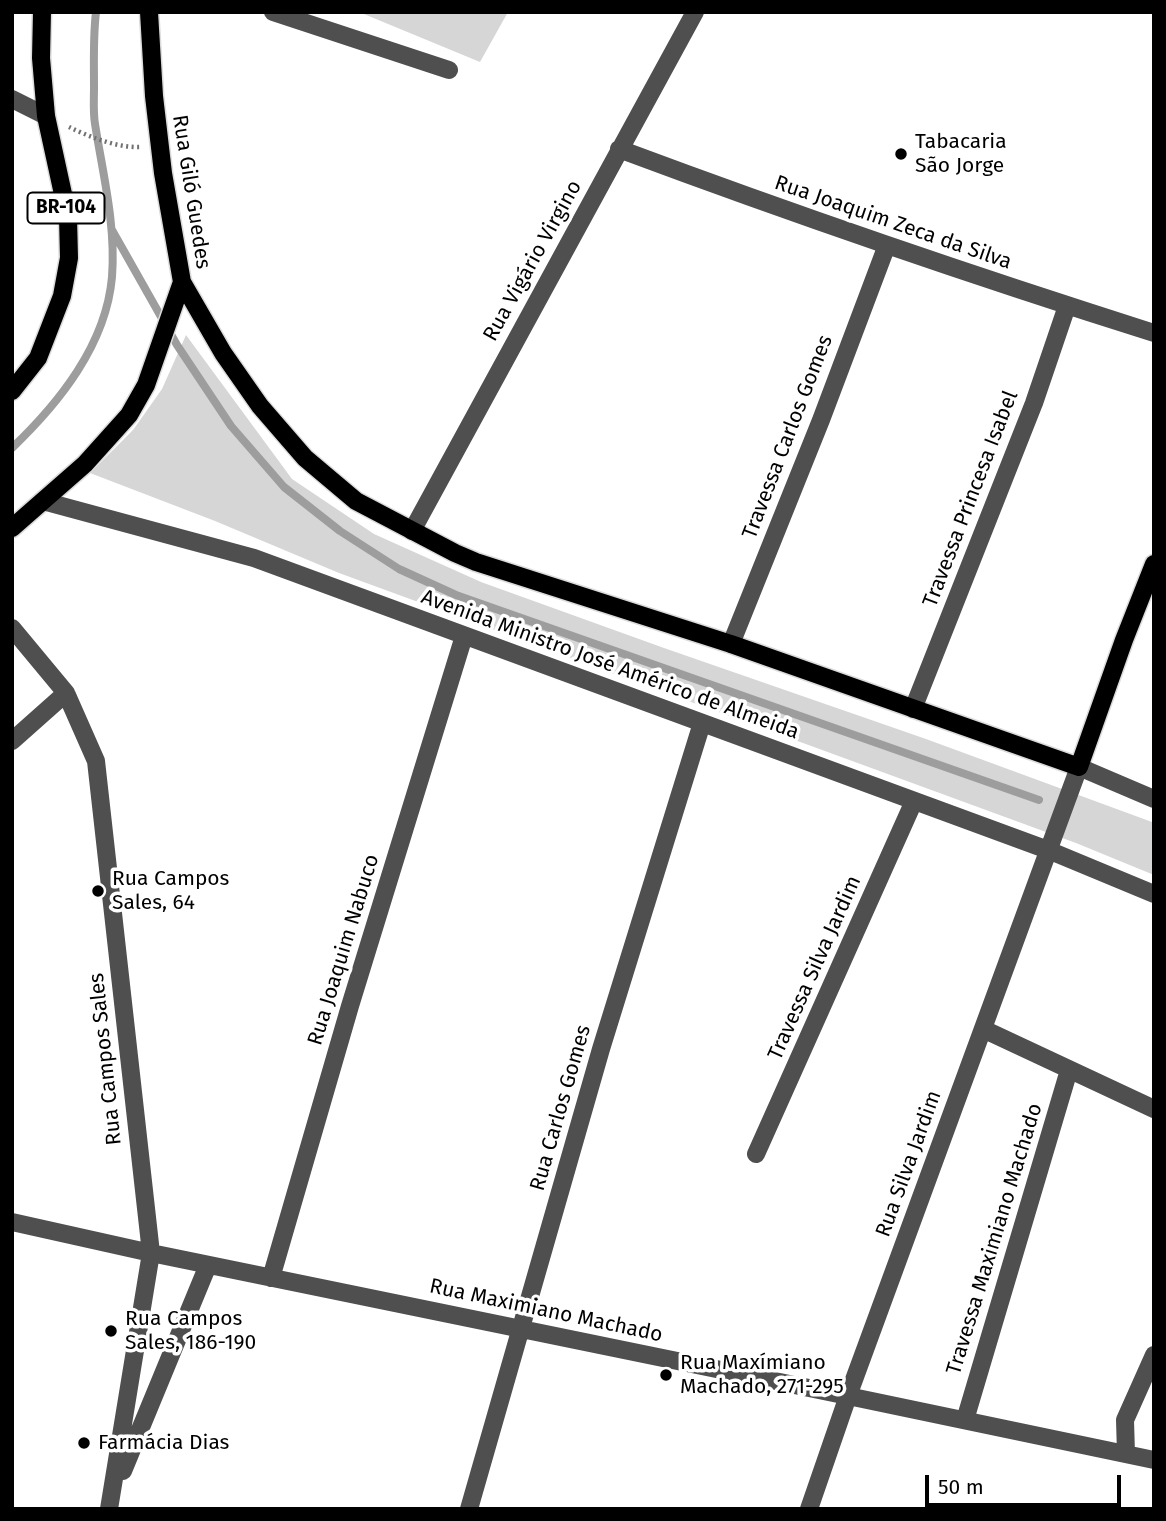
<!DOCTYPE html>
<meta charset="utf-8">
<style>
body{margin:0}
#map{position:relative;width:1166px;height:1521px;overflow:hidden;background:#fff;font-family:"Fira Sans",sans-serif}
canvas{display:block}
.frame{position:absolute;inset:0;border:14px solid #000;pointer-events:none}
.scale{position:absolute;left:925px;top:1475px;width:196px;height:32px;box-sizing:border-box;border:4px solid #000;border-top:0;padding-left:9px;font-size:21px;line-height:24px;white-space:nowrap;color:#000;-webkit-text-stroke:5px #fff;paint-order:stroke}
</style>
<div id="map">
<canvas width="1166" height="1521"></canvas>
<div class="frame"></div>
<div class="scale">50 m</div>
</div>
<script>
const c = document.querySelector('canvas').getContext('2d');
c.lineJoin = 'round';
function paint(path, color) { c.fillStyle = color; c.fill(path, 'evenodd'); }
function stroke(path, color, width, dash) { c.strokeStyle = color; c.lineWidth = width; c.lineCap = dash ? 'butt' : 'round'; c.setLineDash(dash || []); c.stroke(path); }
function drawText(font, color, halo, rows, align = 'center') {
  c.font = font + ' "Fira Sans",sans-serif'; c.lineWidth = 7; c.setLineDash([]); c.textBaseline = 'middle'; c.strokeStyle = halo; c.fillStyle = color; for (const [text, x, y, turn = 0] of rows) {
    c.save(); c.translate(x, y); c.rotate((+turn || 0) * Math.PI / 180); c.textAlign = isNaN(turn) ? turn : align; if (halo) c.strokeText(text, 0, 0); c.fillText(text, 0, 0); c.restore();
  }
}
paint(new Path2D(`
 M359 12H508L480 62Z
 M186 335 292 479 374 534 481 582 664 648 926 739 1152 822 1154 823V875L1076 843 339 573 215 521 90 473 133 430 162 389Z`), '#d6d6d6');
stroke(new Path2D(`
 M112 230 177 345 231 426 284 487 340 531 399 569 456 595 1039 800
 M12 448C59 403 106 345 112 277 116 225 103 175 95 124 93 112 94 99 94 87 94 62 93 37 96 12`), '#9d9d9d', 8);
const major = new Path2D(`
 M182 282 223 353 260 406 305 458 356 501 455 553 476 562 731 644 1079 767 1124 640 1154 564
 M12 391 38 358 62 296 69 258 68 217 46 116 41 58 42 12
 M12 528 85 464 129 415 146 385 182 282 163 173 154 96 149 12`);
stroke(major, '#dbdbdb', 21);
stroke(new Path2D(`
 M69 127C90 137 117 148 141 147`), '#717171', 4.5, [2, 3.5]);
stroke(new Path2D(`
 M273 12 449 70
 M12 99 46 116
 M619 149C796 215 974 276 1154 333
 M43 501 254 558 1048 850 1154 894
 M412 531 695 12
 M12 628 66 693 96 761 151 1253 109 1509
 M731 644 821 420 887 245
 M913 709 1034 403 1067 306
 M12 741 66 693
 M983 1029 1154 1109
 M756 1154 914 801
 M12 1222 151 1253 848 1396 1154 1460
 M271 1278 350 1006 464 636
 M965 1420 1069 1070
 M1126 1454 1125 1420 1154 1355
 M123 1471 208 1265
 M469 1509 601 1049 702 723
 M809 1509 848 1396 1079 767 1154 799`), '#4f4f4f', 18);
stroke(major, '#000', 18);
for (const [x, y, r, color] of [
 [901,154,7,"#000"],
 [98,891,7,"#000"],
 [111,1331,7,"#000"],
 [666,1375,7,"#000"],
 [84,1443,7,"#000"]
]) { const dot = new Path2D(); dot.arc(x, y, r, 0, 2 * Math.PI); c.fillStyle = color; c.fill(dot); stroke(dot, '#fff', 2.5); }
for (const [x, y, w] of [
 [66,208,77]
]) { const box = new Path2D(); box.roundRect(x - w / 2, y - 15.5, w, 31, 5); c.fillStyle = '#fff'; c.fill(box); stroke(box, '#000', 2); }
drawText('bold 19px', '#000', null, [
 ["BR-104",66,208]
]);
drawText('21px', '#000', '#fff', [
 ["Tabacaria",915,142],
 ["São Jorge",915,166],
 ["Rua Campos",112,879],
 ["Sales, 64",112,903],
 ["Rua Campos",125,1319],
 ["Sales, 186-190",125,1343],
 ["Rua Maxímiano",680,1363],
 ["Machado, 271-295",680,1387],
 ["Farmácia Dias",98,1443]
], 'left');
drawText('21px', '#000', '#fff', [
 ["Rua Giló Guedes",191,192,81],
 ["Rua Joaquim Zeca da Silva",893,223,19],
 ["Rua Vigário Virgino",533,261,-61],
 ["Travessa Carlos Gomes",788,437,-69],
 ["Travessa Princesa Isabel",971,499,-69],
 ["Avenida Ministro José Américo de Almeida",610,665,20],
 ["Rua Joaquim Nabuco",344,950,-73],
 ["Travessa Silva Jardim",815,968,-66],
 ["Rua Campos Sales",106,1059,-96],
 ["Rua Carlos Gomes",561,1108,-74],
 ["Rua Silva Jardim",909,1164,-70],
 ["Travessa Maximiano Machado",995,1239,-73],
 ["Rua Maximiano Machado",546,1311,12]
]);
</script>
